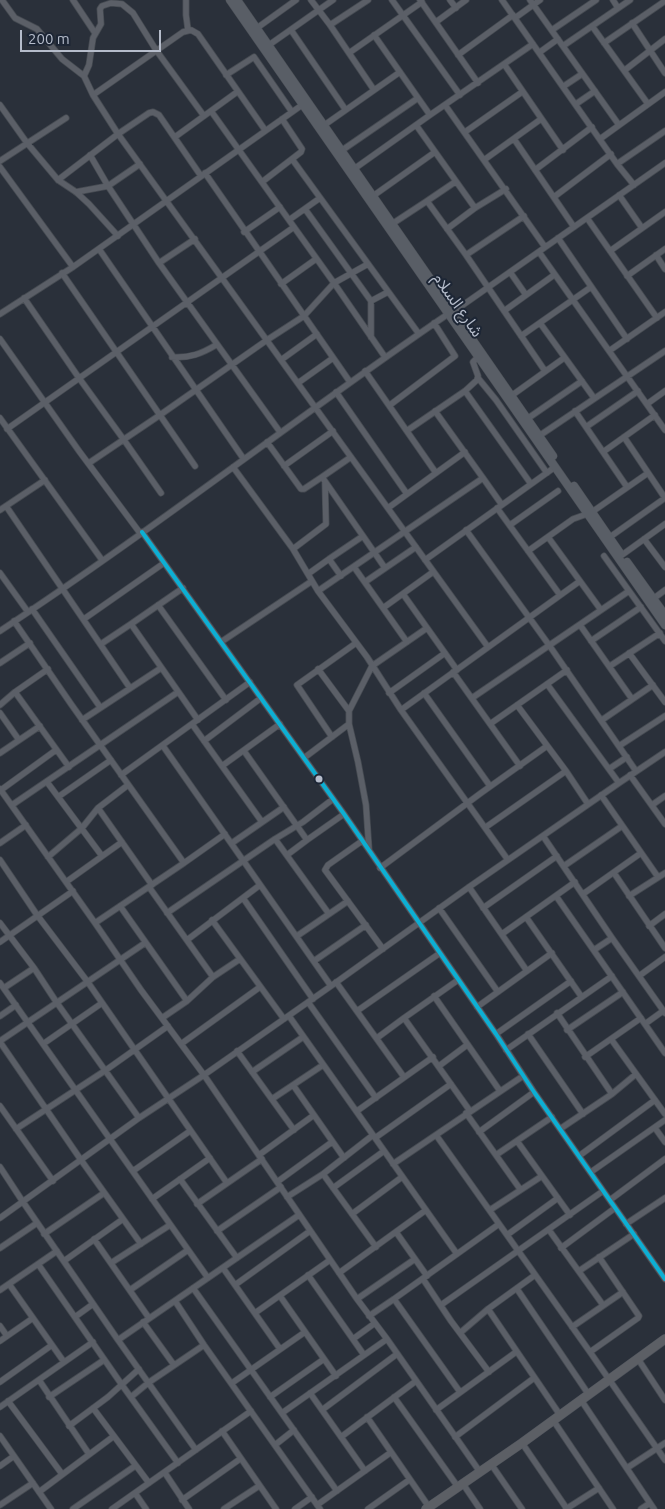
<!DOCTYPE html>
<meta charset="utf-8">
<style>
body{margin:0}
#map{position:relative;width:665px;height:1509px;overflow:hidden;background:#2a303a;font-family:Ubuntu,sans-serif}
canvas{display:block}
.scale{position:absolute;left:20px;top:30px;width:141px;height:22px;box-sizing:border-box;border:2px solid #b5bcca;border-top:0;padding-left:6px;font-size:15px;line-height:18px;white-space:nowrap;color:#b5bcca;-webkit-text-stroke:4px #1d2635;paint-order:stroke}
</style>
<div id="map">
<canvas width="665" height="1509"></canvas>
<div class="scale">200 m</div>
</div>
<script>
const c = document.querySelector('canvas').getContext('2d');
c.lineJoin = 'round';
function stroke(path, color, width, dash) { c.strokeStyle = color; c.lineWidth = width; c.lineCap = dash ? 'butt' : 'round'; c.setLineDash(dash || []); c.stroke(path); }
function drawText(font, color, halo, rows, align = 'center') {
  c.font = font + ' Ubuntu,"Noto Sans Arabic",sans-serif'; c.lineWidth = 4; c.setLineDash([]); c.textBaseline = 'middle'; c.strokeStyle = halo; c.fillStyle = color; for (const [text, x, y, turn = 0] of rows) {
    c.save(); c.translate(x, y); c.rotate((+turn || 0) * Math.PI / 180); c.textAlign = isNaN(turn) ? turn : align; if (halo) c.strokeText(text, 0, 0); c.fillText(text, 0, 0); c.restore();
  }
}
const minor = new Path2D(`
 M2 0 15 18 37 29 62 59 84 76 93 95 118 134 488 647
 M73 0 95 33
 M186 0V15L188 30
 M311 0 330 25 374 90
 M392 0 460 95
 M420 0 478 83
 M450 0 456 8
 M502 0 617 164 634 185
 M530 0 619 125
 M613 0 618 8
 M515 18 540 0
 M436 22 466 0
 M632 23 665 73
 M330 25 368 0
 M592 26 648 104
 M257 28 296 0
 M291 30 345 109
 M552 30 596 0
 M374 35 430 115
 M604 43 665 1
 M269 45 333 0
 M563 46 630 0
 M540 52 558 39
 M349 53 422 2
 M458 55 513 15
 M504 64 563 150
 M625 70 665 39
 M226 75 254 57 292 112
 M84 76 89 65 93 38 101 24 100 9 102 6 111 3 122 4 133 13 156 50 204 116
 M564 86 582 74
 M93 95 183 32 191 30 198 34 265 130
 M576 104 595 91
 M0 105 27 143 58 180 76 192 89 204 118 236
 M445 105 545 247
 M211 111 334 283 385 357
 M416 125 475 208 506 189
 M323 126 400 72
 M465 132 522 92
 M175 137 237 92
 M514 139 574 227
 M600 139 665 92
 M341 151 418 98
 M90 155 108 186 159 263 280 432
 M292 159 419 334
 M484 160 541 119
 M0 161 66 118
 M617 164 665 131
 M0 167 73 267
 M354 169 430 115 533 44
 M535 170 592 127
 M205 173 350 382
 M58 180 118 134 149 113 153 112 159 115 201 176
 M262 182 301 152 302 149 282 119
 M455 182 427 201 466 255 545 371
 M76 192 108 186 140 164
 M619 195 642 228
 M373 196 435 152
 M554 197 611 154
 M305 209 371 301V337
 M587 218 657 318
 M289 220 320 198
 M392 224 427 201
 M447 229 475 208
 M244 232 280 207
 M558 238 627 339
 M99 249 243 458
 M610 251 665 212
 M539 252 665 430
 M466 255 524 216
 M656 255 665 269
 M159 263 195 239
 M510 272 526 295
 M62 273 195 466
 M627 276 665 249
 M281 284 316 259
 M24 298 79 378 124 440 161 493
 M371 301 388 292
 M504 311 554 275
 M453 312 665 163
 M0 314 73 267 302 105
 M540 323 594 398
 M521 336 591 287
 M0 339 79 451 140 533
 M609 351 665 312
 M172 357C190 358 201 354 216 345
 M281 360 317 334
 M365 371 436 473 465 452
 M478 378 496 400 547 473
 M298 383 333 358
 M465 391 531 484
 M336 392 407 494
 M511 396 564 358
 M647 404 665 391
 M390 405 455 356 434 323
 M435 411 483 478
 M575 411 627 487
 M0 418 102 560
 M527 419 582 381
 M586 427 638 391
 M7 429 294 227
 M408 430 465 391 477 380 478 376 473 362 478 357
 M539 436 665 351
 M624 437 665 498
 M267 442 301 489H304L322 477
 M603 452 655 415
 M351 457 322 477 363 536
 M89 463 160 415 267 340 304 316 334 283 368 264
 M284 466 333 431
 M233 467 293 549 318 591 367 657 401 710 508 860
 M6 506 130 688
 M388 508 436 473
 M497 508 560 595
 M0 510 45 480
 M592 512 648 473
 M510 525 558 491
 M466 530 549 645 636 771
 M142 532 344 814 496 1034 534 1092 665 1279
 M548 537 601 610
 M610 537 665 498
 M644 539 665 567
 M293 549 326 524 325 483
 M528 551 573 519 587 514
 M622 555 665 524
 M604 556 665 641
 M425 560 555 467
 M354 567 407 642
 M0 573 28 612
 M308 574 329 559
 M341 576 329 559 363 536 385 568
 M365 582 416 547
 M183 588 131 624 198 720
 M318 591 483 478 502 505
 M403 594 457 670
 M653 599 665 590
 M158 605 226 700
 M383 608 433 572
 M32 609 100 707
 M84 619 164 563
 M14 621 71 704 184 863 95 923
 M580 625 632 699
 M0 631C153 530 297 417 448 314
 M591 641 641 607
 M221 642 312 581
 M101 644 131 624
 M629 653 665 702
 M0 663 30 643
 M610 666 660 633
 M318 669 349 711
 M453 672 520 766
 M547 684 619 783
 M15 692 69 767
 M389 693 445 653
 M424 693 490 786
 M472 698 629 591
 M0 705 15 692 48 669
 M517 705 566 771 588 804
 M401 710 580 581
 M0 713 19 740
 M82 720 161 668
 M602 720 653 685
 M192 724 262 822
 M490 724 567 670
 M332 737 297 685 356 643
 M204 741 261 698
 M163 746 331 986
 M619 746 665 716
 M244 751 307 840 287 855
 M0 753 40 726
 M304 758 349 724
 M222 766 280 724
 M609 769 627 757
 M121 775 250 682
 M630 775 665 824
 M47 782 102 856
 M0 789 95 923 141 990 204 1075 357 1299 387 1339 480 1472
 M1 790 56 750
 M601 795 658 877
 M58 797 111 760
 M12 805 178 692
 M652 805 665 796
 M98 808 152 885
 M486 827 566 771
 M543 836 612 938 665 1013
 M275 839 329 914
 M307 840 344 814
 M362 841 328 865 325 870 383 949
 M0 843 26 825
 M232 843 284 807
 M369 849 366 805 358 762 349 724V711L372 666 427 628
 M48 857 82 828 98 808 128 785
 M0 860 37 915 87 981 227 1183
 M184 863 225 834
 M564 866 622 826
 M380 868 481 793 547 746
 M614 873 665 948
 M66 882 122 842
 M149 887 213 977
 M469 887 527 971
 M583 894 641 853
 M556 896 665 1053
 M629 896 665 873
 M243 898 313 999
 M120 906 187 1001
 M439 908 498 992
 M483 908 557 856
 M167 913 275 839 303 822 333 799
 M526 917 581 996
 M212 920 284 1019
 M0 923 34 968 57 1003 139 1118
 M649 926 665 914
 M502 934 575 882
 M297 936 348 901
 M187 940 260 885
 M0 942 73 891
 M594 950 612 938
 M314 961 366 925
 M639 976 665 957
 M458 980 404 1018 470 1111
 M336 982 404 1077
 M0 983 208 1278
 M4 988 34 968
 M434 996 500 1091
 M308 1002 376 1098
 M477 1007 552 953
 M357 1011 440 953
 M557 1013 612 1094
 M0 1016 16 1005
 M289 1016 457 1254
 M162 1018 187 1001 213 977 240 959
 M645 1024 663 1011
 M567 1030 623 992
 M496 1034 571 981
 M528 1034 583 1114
 M377 1038 404 1018
 M611 1039 665 1114
 M0 1041 145 943
 M0 1042 81 1160 141 1244
 M43 1044 102 1003
 M181 1044 260 987
 M506 1050 612 976
 M237 1051 294 1130
 M585 1057 641 1018
 M439 1066 467 1045
 M252 1072 303 1037
 M293 1085 344 1158
 M272 1099 323 1065
 M0 1106 53 1181
 M357 1111 433 1057
 M466 1113 520 1189
 M655 1128 665 1142
 M16 1129 106 1070 168 1026
 M560 1129 612 1094 636 1074
 M479 1132 534 1092
 M436 1135 590 1352 665 1460
 M375 1138 451 1084
 M517 1141 570 1215
 M259 1155 314 1115
 M496 1155 552 1117
 M579 1156 655 1100
 M393 1164 523 1076
 M0 1167 23 1202 118 1340 299 1215
 M133 1171 190 1131
 M591 1172 665 1120
 M323 1174 376 1247
 M180 1179 237 1258
 M277 1182 332 1142
 M333 1188 384 1151
 M287 1197 323 1174 373 1135
 M152 1199 210 1158
 M610 1200 665 1159
 M197 1204 262 1159
 M490 1210 542 1176
 M352 1214 402 1177
 M0 1218 139 1118 204 1075 331 986 469 887 619 783 665 752
 M626 1224 665 1198
 M549 1230 603 1305
 M217 1231 281 1187
 M396 1232 427 1276
 M44 1234 104 1193
 M507 1235 558 1198
 M94 1239 149 1318
 M0 1248 37 1223
 M561 1248 615 1208
 M64 1261 123 1219
 M111 1263 170 1225
 M38 1264 122 1385 178 1463
 M223 1268 280 1349
 M579 1271 634 1234
 M339 1273 426 1210
 M308 1275 364 1355
 M423 1279 451 1321 489 1372
 M9 1284 64 1362
 M235 1285 310 1231
 M193 1288 337 1491
 M517 1289 589 1395
 M0 1290 57 1251
 M130 1290 188 1250
 M280 1296 336 1376
 M357 1299 415 1259
 M394 1299 460 1392
 M175 1301 204 1345 320 1509
 M441 1305 603 1191
 M488 1309 560 1415
 M255 1313 330 1260
 M369 1316 394 1299 499 1224
 M75 1317 93 1304
 M143 1322 174 1365
 M0 1326 7 1336
 M572 1327 623 1292
 M460 1333 488 1309 535 1275
 M353 1339 375 1323
 M118 1340 196 1450
 M0 1341 33 1318
 M590 1352 638 1318 639 1316 599 1257
 M638 1359 665 1400
 M39 1380 89 1454
 M0 1382 52 1345
 M232 1383 305 1332
 M310 1393 365 1471
 M49 1397 104 1360
 M131 1397 148 1383 204 1345
 M270 1397 324 1359
 M394 1397 458 1487
 M581 1400 654 1509
 M8 1401 62 1474
 M0 1407 93 1342
 M93 1408 149 1483
 M322 1410 397 1354
 M436 1410 516 1352
 M282 1413 387 1339
 M367 1417 429 1507
 M553 1420 613 1509
 M69 1426 108 1397 139 1369
 M222 1431 276 1509
 M0 1436 51 1509
 M341 1437 416 1381
 M455 1437 534 1378
 M522 1443 567 1509
 M275 1445 294 1430
 M491 1464 522 1509
 M0 1466 14 1456
 M627 1468 665 1443
 M165 1473 189 1509
 M463 1484 480 1509
 M39 1492 114 1436
 M135 1493 146 1509
 M182 1500 240 1459
 M0 1505 33 1483
 M317 1505 390 1453
 M73 1509 135 1466
 M112 1509 251 1411
 M224 1509 259 1486
 M295 1509 312 1497
 M368 1509 409 1480
 M566 1509 599 1488
 M641 1509 650 1503`);
const secondary = new Path2D(`
 M230 0 665 625
 M237 0 553 456
 M574 486 620 553
 M627 562 665 615`);
const trunk = new Path2D(`
 M426 1509 522 1443 665 1339`);
stroke(minor, '#464b52', 7);
stroke(secondary, '#464b52', 9);
stroke(trunk, '#474c55', 10);
stroke(minor, '#5b5f67', 5.5);
stroke(secondary, '#595e66', 8);
stroke(trunk, '#5c5f65', 9);
stroke(new Path2D(`
 M142 532 344 814 496 1034 534 1092 665 1279`), '#0dafd3', 4);
for (const [x, y, r, color] of [
 [319,779,4.5,"#b5bcca"]
]) { const dot = new Path2D(); dot.arc(x, y, r, 0, 2 * Math.PI); c.fillStyle = color; c.fill(dot); stroke(dot, '#1d2635', 2); }
drawText('16px', '#b5bcca', '#1d2635', [
 ["شارع السلام",458,305,55]
]);
</script>
